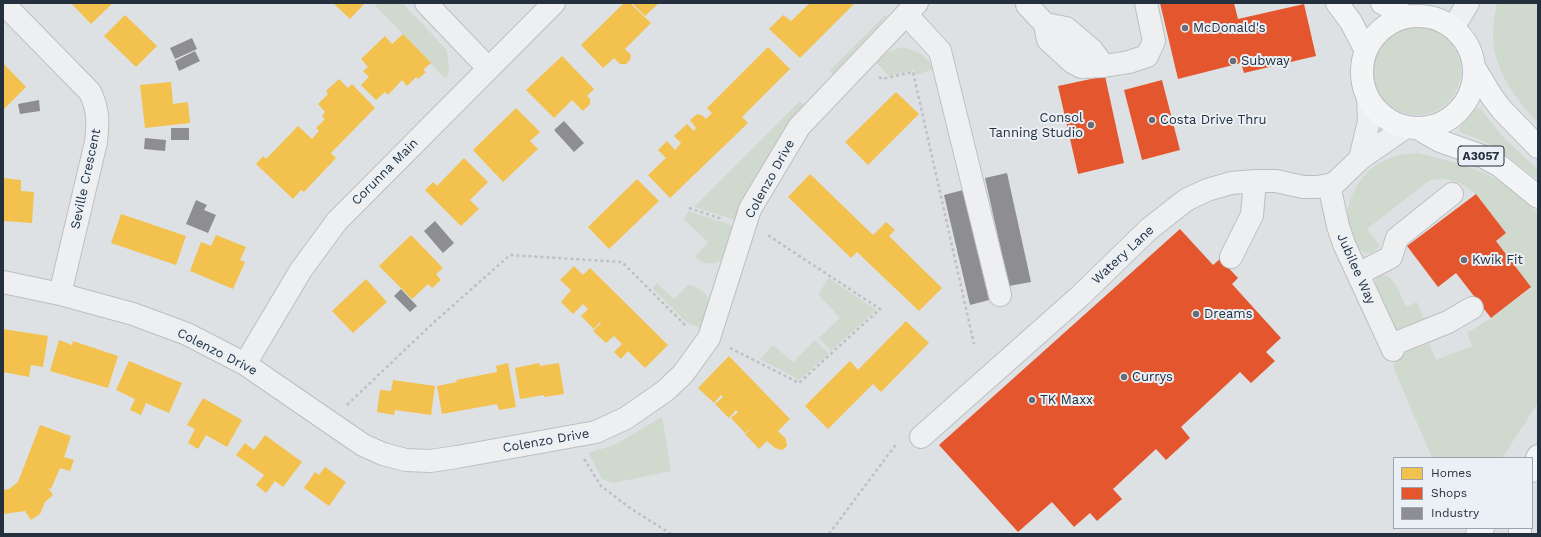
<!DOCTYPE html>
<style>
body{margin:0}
#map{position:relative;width:1541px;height:537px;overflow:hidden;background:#dee1e4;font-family:"Work Sans",sans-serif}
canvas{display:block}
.frame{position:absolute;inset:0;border:4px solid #24303e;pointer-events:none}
.legend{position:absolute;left:1393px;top:457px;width:140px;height:72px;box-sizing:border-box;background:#eaf0f5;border:1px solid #9ba3ac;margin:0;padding:5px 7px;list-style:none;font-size:12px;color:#24303e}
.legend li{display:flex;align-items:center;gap:8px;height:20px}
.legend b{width:20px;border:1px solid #9ba3ac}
</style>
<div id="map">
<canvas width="1541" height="537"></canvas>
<div class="frame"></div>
<ul class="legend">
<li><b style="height:11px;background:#f2c14e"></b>Homes</li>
<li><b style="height:11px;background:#e4572e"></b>Shops</li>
<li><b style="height:11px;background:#8d8d92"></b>Industry</li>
</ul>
</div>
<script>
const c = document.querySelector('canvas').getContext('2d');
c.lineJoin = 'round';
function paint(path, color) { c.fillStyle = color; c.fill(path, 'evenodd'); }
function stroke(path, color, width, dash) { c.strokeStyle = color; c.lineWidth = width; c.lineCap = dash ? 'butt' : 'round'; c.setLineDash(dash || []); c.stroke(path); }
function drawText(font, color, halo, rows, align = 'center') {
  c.font = font + ' "Work Sans",sans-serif'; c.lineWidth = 4; c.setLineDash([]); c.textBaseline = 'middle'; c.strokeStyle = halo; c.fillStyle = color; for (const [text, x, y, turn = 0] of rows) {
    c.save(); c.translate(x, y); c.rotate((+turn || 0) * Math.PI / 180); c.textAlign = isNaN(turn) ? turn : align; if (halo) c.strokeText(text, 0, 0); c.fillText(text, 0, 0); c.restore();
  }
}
paint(new Path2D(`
 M373 3H402L447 50 449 71 446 79Z
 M1497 3H1538V123C1515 98 1493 70 1493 34 1493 24 1495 13 1497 3Z
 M885 15 887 16 833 74 829 71Z
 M1373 71a44 44 0 1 1 88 0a44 44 0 1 1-88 0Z
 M899 48C915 48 926 55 934 69L915 75 914 70 889 76 875 61 883 54Z
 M800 101 807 108 741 222 694 207Z
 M1476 108H1480L1502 136 1538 170V180L1508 156 1487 143 1460 132 1459 128Z
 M1418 153C1449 161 1483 168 1508 187 1519 195 1529 205 1538 214V403L1502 458H1432L1394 369V363L1407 351 1429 343 1436 360 1472 346 1467 333 1491 318 1531 288 1496 241 1506 233 1476 194 1460 183 1446 179 1430 180 1367 229 1380 246C1376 249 1372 254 1367 253 1359 252 1356 245 1353 238 1352 234 1349 229 1348 224 1346 211 1349 200 1355 189 1370 163 1389 155 1418 153Z
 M689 211 740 228C736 236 729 254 724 259 715 266 702 264 695 257L708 242 683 219Z
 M1384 275C1396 278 1401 296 1406 307L1417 302 1424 319 1396 330 1375 282C1377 277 1379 276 1384 275Z
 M829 278 876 310 831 351 819 338 840 318 818 294Z
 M657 283 674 299 688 285C696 285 710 294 710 304 709 312 704 321 702 329L686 322 652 288Z
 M815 340 829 354 799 380 760 359 773 345 793 362Z
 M662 417 671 471 613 483 602 479 588 453 614 445Z`), '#d0d9cd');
paint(new Path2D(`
 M71 3H113L91 24Z
 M333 3H365L350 19Z
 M624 3H630L651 23 625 49 631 55 630 60 626 64H620L614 58 603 68 581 45Z
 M632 3H659L645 16Z
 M810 3H855L800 58 769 29 783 15 791 21Z
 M125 15 157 46 136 67 104 36Z
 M403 34 431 63 423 70 426 72 418 79 416 77 407 86 402 80 388 95 385 92 376 100 361 85 369 77 363 71 368 67 361 59 385 36 392 44Z
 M768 47 790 69 742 117 748 123 670 198 648 175 666 158 658 150 667 141 675 150 681 143 674 136 687 124 694 131 696 128 690 120 697 114 703 116 706 119 712 113 707 108Z
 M562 56 594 89 587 96 590 99V104L583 111 572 100 554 118 526 90Z
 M3 63 26 87 4 109 3 108Z
 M339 79 348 88 352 84 375 108 331 153 336 158 304 192 301 190 293 199 256 164 263 156 266 159 298 126 312 139 319 131 316 128 325 119 322 116 325 112 318 104 328 94 326 91Z
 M171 82 173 104 188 102 190 123 145 128 140 85Z
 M896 92 919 114 868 165 845 142Z
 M516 108 540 132 530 141 538 149 503 182 473 150Z
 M464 158 488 182 470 200 479 209 461 226 425 190 433 182 437 186Z
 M810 174 873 235 886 222 895 230 889 236 942 288 919 311 857 252 851 258 788 197Z
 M3 178 21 180V191L34 192 32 223 3 221Z
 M637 179 659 201 609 249 588 227Z
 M121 214 186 236 176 265 111 243Z
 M216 235 246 247 240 260 245 262 233 289 190 271 201 242 211 246Z
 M411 235 443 268 436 274 441 280 432 288 428 284 412 299 379 266Z
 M574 266 583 275 590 268 668 345 645 368 628 351 621 359 614 352 622 344 614 336 606 343 593 331 601 323 600 322 594 329 581 316 588 309 583 304 573 314 561 302 571 290 560 280Z
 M366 279 387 302 353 333 332 311Z
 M906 321 929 343 881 392 873 384 828 429 805 406 850 361 858 370Z
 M3 329 48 336 43 367 31 365 29 377 3 372Z
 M59 340 72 345 73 341 118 356 108 388 50 371Z
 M729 356 790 419 778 431 786 439 787 446 782 450 775 448 767 441 759 449 745 434 754 426 745 433 731 418 738 412 736 410 729 418 715 404 723 397 721 395 714 403 698 388Z
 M129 361 182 383 169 413 146 403 141 415 130 410 135 399 116 390Z
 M508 363 516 407 499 410 497 404 442 414 437 386 457 382 456 380 497 372 496 366Z
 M539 363 540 366 559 363 564 394 544 397V395L520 399 515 368Z
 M393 380 435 386 431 415 395 410 394 415 377 412 380 390 391 391Z
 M203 398 242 420 227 447 206 435 198 449 188 443 195 429 187 425Z
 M40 425 71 436 64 457 74 460 70 471 60 468 51 489 48 488 53 495 45 502 40 514 31 520 25 511 3 514V490L9 489 18 482Z
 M265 435 302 462 283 487 275 481 266 493 256 485 264 475 236 455 245 443 254 450Z
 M325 467 346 482 329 506 304 488 315 472 319 475Z`), '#f2c14e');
paint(new Path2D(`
 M1160 3H1234L1238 19 1304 4 1316 56 1244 73 1241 63 1178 79Z
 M1105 76 1124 163 1078 174 1058 86Z
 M1162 80 1180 150 1142 160 1124 90Z
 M1476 194 1506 233 1496 241 1531 287 1491 318 1456 273 1438 287 1407 246Z
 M1180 229 1213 265 1220 259 1238 278 1232 284 1281 338 1266 352 1275 361 1251 383 1240 372 1181 427 1190 438 1166 460 1156 449 1113 489 1122 499 1097 521 1090 513 1074 527 1052 502 1018 532 939 445Z`), '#e4572e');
paint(new Path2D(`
 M192 38 197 49 175 59 170 48Z
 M195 51 200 61 179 71 175 61Z
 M39 100 40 111 20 114 18 104Z
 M564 121 584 143 574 152 554 130Z
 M171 128H189V140H171Z
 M145 138 166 140 165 151 144 149Z
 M1007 173 1031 282 1009 286 985 178Z
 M963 190 989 300 970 305 944 195Z
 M196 200 207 205 204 210 216 215 208 233 186 224Z
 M435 221 454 243 443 253 424 231Z
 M401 289 417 306 410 312 394 296Z`), '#8d8d92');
const minor = new Path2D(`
 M3 3 90 92C99 111 98 122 96 142L60 294
 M426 3 488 68
 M1027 5 1045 24 1066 28 1092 50 1104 66 1129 62 1147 56 1154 41 1146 3
 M906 14 940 51 1000 295
 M1045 24 1048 40 1072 62 1081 67 1104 66
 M1453 28 1468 3
 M1360 159 1369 121 1368 99
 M1329 185 1338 226 1344 244 1393 350
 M1231 257 1252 215 1255 181
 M1358 274 1391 257 1397 238 1452 194
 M3 282 60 294 133 314 187 334 245 364 363 445 383 454 406 460 430 461 457 457 596 432 626 418 665 391 683 374 709 338 750 209 799 127 917 3
 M1391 345 1448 322 1472 308
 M245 364 301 270 337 221 554 3
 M921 437 1080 296 1149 229 1186 200 1207 190 1231 183 1255 181H1276L1303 187H1317L1329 185 1336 182 1360 159 1406 127`);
const major = new Path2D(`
 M1337 3 1351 22 1366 51
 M1382 3 1408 17
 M1362 72a56 56 0 1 1 112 0a56 56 0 1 1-112 0Z
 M1474 67 1492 97 1502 110 1538 147
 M1417 128 1440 141 1482 156 1500 166 1538 197
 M1532 471 1538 456
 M1477 534 1483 528
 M1520 534V528`);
stroke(minor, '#bcbfc2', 24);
stroke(major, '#babec2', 24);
stroke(new Path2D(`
 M879 77 882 79 913 72 974 344
 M689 208 722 219
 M730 348 799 383 880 309 766 234
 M347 405 432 324 510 255 622 262 685 325 688 326
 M584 459 601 486 630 508 671 534
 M829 534 897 443`), '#bdc0c4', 2.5, [3, 3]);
stroke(minor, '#edeff1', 22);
stroke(major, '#f2f4f5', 22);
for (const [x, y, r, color] of [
 [1185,28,4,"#656e78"],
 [1233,61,4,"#656e78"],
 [1152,120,4,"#656e78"],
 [1091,125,4,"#656e78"],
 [1464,260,4,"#656e78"],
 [1196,314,4,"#656e78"],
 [1124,377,4,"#656e78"],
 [1032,400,4,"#656e78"]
]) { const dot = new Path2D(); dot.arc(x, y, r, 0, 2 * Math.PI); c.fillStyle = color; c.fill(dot); stroke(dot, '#eaf0f5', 1.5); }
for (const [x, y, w] of [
 [1481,156,46]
]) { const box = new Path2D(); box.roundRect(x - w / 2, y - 10, w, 20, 3); c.fillStyle = '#eaf0f5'; c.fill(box); stroke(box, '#24303e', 1); }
drawText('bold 12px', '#24303e', null, [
 ["A3057",1481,156]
]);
drawText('13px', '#24303e', '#eaf0f5', [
 ["McDonald's",1193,28],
 ["Subway",1241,61],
 ["Consol",1083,118,"right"],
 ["Tanning Studio",1083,133,"right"],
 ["Costa Drive Thru",1160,120],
 ["Kwik Fit",1472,260],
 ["Dreams",1204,314],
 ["Currys",1132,377],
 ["TK Maxx",1040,400]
], 'left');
drawText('13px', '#24303e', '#eaf0f5', [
 ["Corunna Main",385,172,-45],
 ["Seville Crescent",86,179,-78],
 ["Colenzo Drive",770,179,-61],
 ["Watery Lane",1123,255,-43],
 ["Jubilee Way",1356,269,66],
 ["Colenzo Drive",217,352,27],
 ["Colenzo Drive",546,441,-10]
]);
</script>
